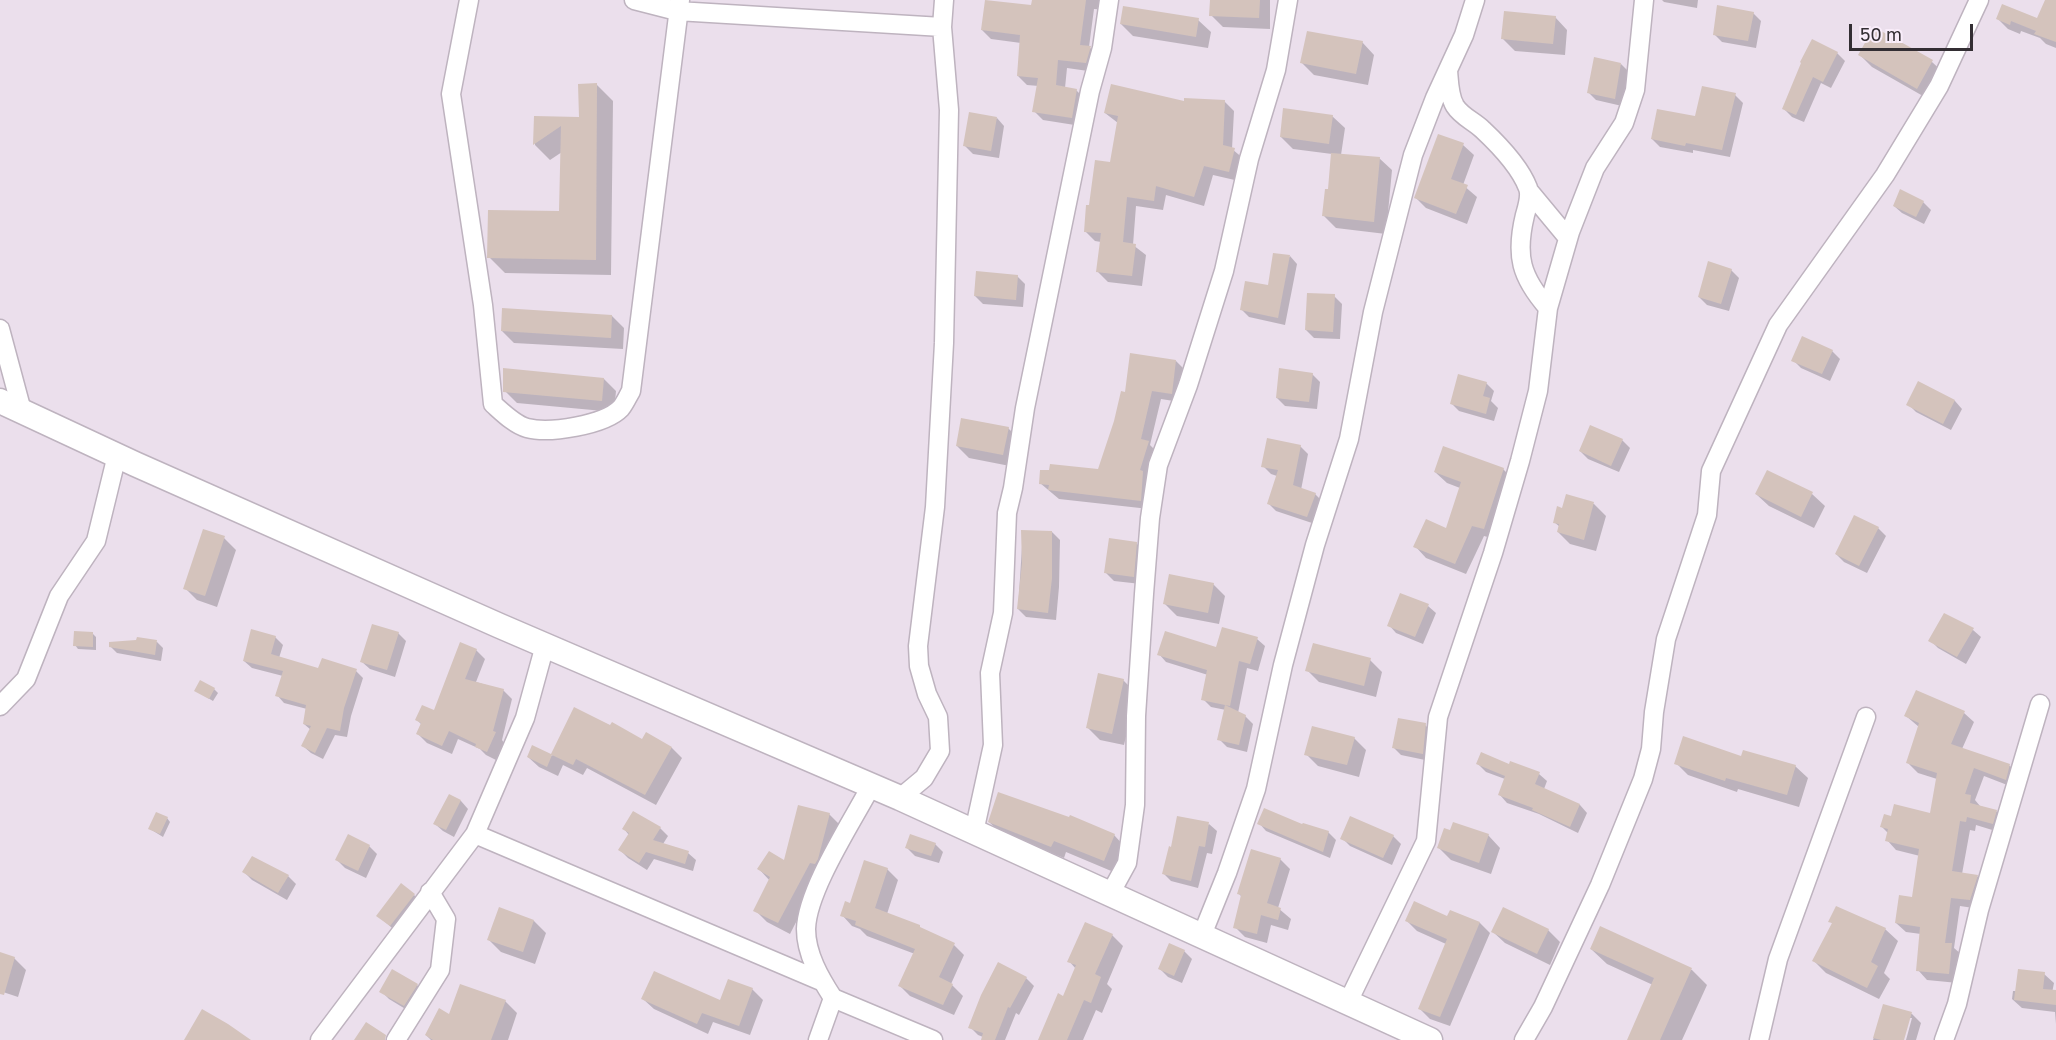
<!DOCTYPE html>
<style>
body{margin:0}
#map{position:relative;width:2056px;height:1040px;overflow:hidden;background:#ebdfec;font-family:"Golos Text",sans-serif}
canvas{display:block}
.scale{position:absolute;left:1849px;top:24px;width:124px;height:27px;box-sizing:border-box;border:3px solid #332e33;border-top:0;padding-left:8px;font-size:18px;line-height:21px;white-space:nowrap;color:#332e33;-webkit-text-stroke:4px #f9edfa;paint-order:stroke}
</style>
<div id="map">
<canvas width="2056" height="1040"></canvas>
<div class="scale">50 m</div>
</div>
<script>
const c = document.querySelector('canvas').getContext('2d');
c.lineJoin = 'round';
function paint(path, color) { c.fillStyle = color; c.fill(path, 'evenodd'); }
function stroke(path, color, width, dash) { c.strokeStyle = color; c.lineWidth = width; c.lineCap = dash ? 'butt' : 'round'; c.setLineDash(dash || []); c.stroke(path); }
paint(new Path2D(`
 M1060 0H1107L1106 10 1094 9 1089 47 1099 56 1095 72 1067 68 1065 88 1076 90 1085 99 1081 126 1043 120 1034 111 1039 86 1027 85 1018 76 1021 43 991 39 982 30 1021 12Z
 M1211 0H1270V29L1223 27 1211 15Z
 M1662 0H1698L1697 8 1664 2Z
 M2047 0H2056V48L2046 44 2040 38 2021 31 2020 34 2008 29 1998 19 2037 20Z
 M1753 13 1761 21 1756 48 1722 42 1714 34Z
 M1555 17 1567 30 1565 55 1515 51 1503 39Z
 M1198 20 1211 32 1208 48 1133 36 1121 24Z
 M1874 29 1932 62 1945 74 1930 100 1872 67 1860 55Z
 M1813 41 1837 53 1845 61 1831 88 1821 83 1804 122 1792 117 1784 109Z
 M1362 42 1374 55 1368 85 1314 75 1302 63Z
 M1621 64 1629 72 1622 106 1596 100 1588 92Z
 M597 85 613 101 611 275 505 273 489 257 561 212 562 152 550 160 535 145V118H581Z
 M1735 95 1743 103 1730 157 1693 150V153L1660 147 1652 139 1696 118Z
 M1224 101 1234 111 1232 149 1244 159 1239 181 1213 175 1204 206 1166 195 1163 210 1136 206 1133 245 1146 255 1142 286 1108 282 1098 272 1101 242 1095 241 1085 231 1090 207 1111 164 1118 123 1105 113 1185 103Z
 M1332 116 1345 128 1341 155 1379 158 1392 170 1386 234 1336 228 1324 216 1329 191 1332 154 1293 149 1281 137Z
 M997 118 1004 126 999 158 973 154 965 146Z
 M1463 145 1474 155 1463 185 1477 197 1467 224 1426 208 1415 197Z
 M1923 202 1931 210 1924 224 1902 213 1894 206Z
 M1290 256 1297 264 1285 325 1249 317 1241 309 1269 287Z
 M1731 270 1739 278 1729 311 1707 305 1699 297Z
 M1017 276 1025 284 1023 307 983 304 975 296Z
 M1334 296 1342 304 1340 339 1314 338 1306 330Z
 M612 316 624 328 623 349 514 343 502 331Z
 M1832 351 1840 359 1830 381 1801 368 1793 360Z
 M1176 361 1185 370 1180 402 1161 399 1150 445 1157 452 1149 509 1059 499 1040 483 1099 471 1126 394Z
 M1312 374 1320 382 1317 409 1285 406 1277 398Z
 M604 379 616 391 614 412 517 403 505 391Z
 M1486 383 1494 391 1491 401 1498 408 1494 421 1459 411 1451 403Z
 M1919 383 1955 401 1962 409 1951 430 1916 412 1908 404Z
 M1008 428 1020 440 1015 467 969 458 957 446Z
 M1622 440 1630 448 1619 472 1588 459 1580 451Z
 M1300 446 1308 454 1301 490 1315 494 1323 502 1315 524 1276 511 1268 503 1277 476 1271 474 1263 466Z
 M1503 469 1514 480 1495 539 1484 536 1466 574 1426 558 1415 546 1447 530 1460 488 1447 483 1435 472Z
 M1768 472 1812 494 1825 506 1814 528 1769 506 1756 494Z
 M1567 496 1594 504 1606 516 1596 551 1570 544 1558 532 1560 527 1554 522 1563 509Z
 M1878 528 1886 536 1867 573 1844 562 1836 554Z
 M1023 531 1052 532 1060 540 1059 587 1056 620 1026 617 1018 609Z
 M224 538 236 550 217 607 197 600 185 588Z
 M1136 543 1144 551 1141 584 1114 581 1106 573Z
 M1213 584 1225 596 1219 624 1177 616 1164 603Z
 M1428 606 1436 613 1423 644 1396 633 1389 625Z
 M1973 630 1981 637 1966 664 1938 648 1930 640Z
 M398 633 406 641 395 677 370 669 362 662Z
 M93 634 96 637V650L78 649 75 645Z
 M275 637 283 645 279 658 319 670 356 671 363 678 351 716 347 737 335 735 323 759 311 753 303 746 311 730 304 724 307 709 284 703 277 695 283 676 252 668 244 661Z
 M1257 639 1265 646 1258 671 1247 668 1238 713 1245 716 1253 724 1247 752 1227 747 1219 739 1226 710 1211 707 1203 699 1208 675 1166 662 1159 654 1217 649Z
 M157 642 163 648 161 661 117 653 111 647Z
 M476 650 485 659 476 682 503 690 512 699 502 740 504 743 496 760 486 755 480 749 458 739 452 754 427 743 418 734 422 725 417 720 435 712Z
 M1370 660 1382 672 1376 697 1319 682 1307 670Z
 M1123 680 1136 693 1124 745 1100 740 1088 728Z
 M214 689 218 693 213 701 196 691Z
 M575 709 643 741 646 734 672 748 682 758 656 805 587 768 583 775 563 765 558 776 539 767 528 757 533 747 552 756Z
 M1964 713 1974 722 1962 749 2010 766 2019 775 2015 788 1984 776 1975 800 1980 806 1996 811 2006 821 2002 833 1976 825 1975 831 1970 830 1962 874 1977 876 1986 886 1980 909 1960 906 1954 948 1961 954 1958 983 1927 980 1918 970 1921 934 1906 932 1896 923 1914 899 1920 856 1896 850 1887 840 1889 834 1882 827 1892 818 1931 814 1937 779 1918 773 1908 763 1919 727 1906 716Z
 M1425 725 1433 733 1430 761 1401 755 1393 747Z
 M1354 738 1366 750 1359 777 1318 766 1306 754Z
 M1742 758 1795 766 1808 778 1799 807 1738 789 1737 792 1688 775 1676 763Z
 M1478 764 1510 766 1539 774 1547 781 1544 789 1580 805 1587 813 1578 833 1539 814 1507 803 1500 795 1505 779 1486 772Z
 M449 796 461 801 468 809 454 837 443 831 435 824Z
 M829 814 841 826 821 873 790 934 767 922 755 910 770 881 759 869 785 863Z
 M167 818 170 822 163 837 150 829Z
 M989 822 1114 835 1126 848 1116 873 1066 852 1064 858 1002 834Z
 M1259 823 1303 826 1328 832 1336 840 1330 858 1266 831Z
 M1209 824 1217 831 1212 854 1207 853 1198 888 1171 881 1163 873Z
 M660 828 668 836 663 844 688 853 696 860 693 871 654 859 647 870 628 858 620 850 629 835 624 829Z
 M1488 835 1500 848 1491 874 1451 860 1439 848Z
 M1393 836 1401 844 1392 865 1350 846 1342 838Z
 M935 844 943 852 939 863 915 856 907 848Z
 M369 846 377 854 366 878 345 868 337 860Z
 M1280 859 1290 869 1278 908 1291 919 1288 930 1271 925 1267 943 1245 937 1235 927 1242 897 1239 894Z
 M887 869 898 880 887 914 954 945 964 955 951 984 963 996 954 1015 910 996 900 986 915 954 867 936 860 929 852 926 842 915Z
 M244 872 288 876 296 884 287 900 252 880Z
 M414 895 421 902 398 933 378 916Z
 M1836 908 1885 929 1898 941 1884 973 1890 979 1879 999 1826 973 1814 961 1833 924 1830 921Z
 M500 909 534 921 546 933 535 964 501 952 489 940Z
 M1451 912 1480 923 1490 933 1450 1026 1430 1019 1420 1009 1446 944 1417 931 1407 921 1448 918Z
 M1601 928 1692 970 1707 985 1682 1040H1628L1653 985 1607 964 1591 949Z
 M1548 930 1560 942 1550 965 1505 943 1492 931Z
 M1112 935 1123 946 1107 984 1112 989 1102 1013 1096 1010 1083 1040H1039L1064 998 1076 969 1069 961Z
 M1184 951 1192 959 1182 983 1168 977 1160 969Z
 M0 954 14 958 26 970 18 997 0 991Z
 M2044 974 2054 983 2052 993H2056V1024L2055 1012 2022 1008 2012 999 2013 991H2017Z
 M1026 978 1034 986 1019 1015 1016 1013 1005 1040H982L983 1037 978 1035 970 1027Z
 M417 985 425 993 412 1013 389 999 381 991Z
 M752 989 763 1000 750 1035 713 1022 708 1034 654 1009 643 999 721 1002Z
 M505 1001 517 1013 508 1040H431L426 1035 450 1016Z
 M1884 1006 1912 1014 1921 1023 1916 1040H1906L1912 1018H1909L1903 1040H1873Z`), '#0003');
paint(new Path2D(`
 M985 0 1031 5 1032 0H1086L1080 45 1091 46 1086 63 1058 60 1056 85 1077 89 1072 118 1032 112 1038 78 1017 76 1020 35 981 30Z
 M1210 0H1260L1259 18 1209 16Z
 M2045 0H2056V42L2034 34 2036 31 2011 21 2010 25 1996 19 2002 4 2037 18Z
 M1717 5 1754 12 1748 41 1713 35Z
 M1123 6 1199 18 1196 37 1120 24Z
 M1504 11 1556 16 1553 44 1501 39Z
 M1874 27 1933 60 1917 89 1858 55Z
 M1307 31 1363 41 1356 74 1300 63Z
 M1812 39 1838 52 1823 82 1813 77 1796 115 1782 109 1801 63 1800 62Z
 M1594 57 1621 63 1615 99 1587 93Z
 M597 83 596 260 487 258 488 210 559 211 561 126 533 145 534 116 579 117 578 84Z
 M1111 84 1184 101V98L1225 100 1223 145 1235 148 1229 172 1204 166 1194 197 1156 186 1154 201 1127 197 1123 242 1136 244 1132 276 1096 272 1101 233 1084 232 1086 205H1089L1095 160 1110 162 1118 116 1104 113Z
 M1702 86 1736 93 1722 150 1686 143 1685 146 1651 139 1657 109 1695 116Z
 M1283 108 1333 115 1329 144 1280 137Z
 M969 112 997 117 991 151 963 146Z
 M1438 134 1464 143 1451 179 1468 185 1456 214 1414 198Z
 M1331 153 1380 157 1374 222 1322 216 1325 189H1328Z
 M1900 189 1924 201 1916 217 1893 206Z
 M1273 253 1290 255 1278 318 1240 310 1245 281 1268 285Z
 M1708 261 1732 269 1721 304 1698 297Z
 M976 271 1018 275 1016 300 974 296Z
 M1307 293 1335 294 1333 332 1305 330Z
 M502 308 612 315 611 338 501 331Z
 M1802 336 1833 350 1822 374 1791 361Z
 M1130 353 1176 360 1172 394 1152 391 1141 439 1149 441 1140 470 1143 471 1141 501 1048 490 1049 485 1039 484 1040 470H1049L1050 464 1098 469 1114 421 1121 391 1125 392Z
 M503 368 604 378 602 401 503 392Z
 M1279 368 1313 373 1309 402 1276 398Z
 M1458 374 1487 382 1483 396 1490 398 1486 414 1450 404Z
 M1918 381 1955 400 1943 424 1906 405Z
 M961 418 1009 427 1003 455 956 446Z
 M1590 425 1623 439 1611 466 1579 451Z
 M1267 438 1301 445 1293 485 1316 493 1307 517 1267 504 1278 470 1261 467Z
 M1443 446 1504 468 1484 529 1472 526 1455 564 1413 547 1426 519 1446 528 1461 482 1434 472Z
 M1767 470 1813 492 1801 517 1755 494Z
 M1566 494 1594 502 1584 540 1557 532 1559 524 1553 523 1557 506 1562 508Z
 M1854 515 1879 527 1859 566 1835 554Z
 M203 529 225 536 205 596 183 589Z
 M1021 530 1052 531V578L1048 613 1017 609 1022 563Z
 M1109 538 1137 542 1134 577 1104 573Z
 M1169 574 1214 583 1208 613 1163 604Z
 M1400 593 1429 604 1415 637 1387 626Z
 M1944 613 1974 628 1957 657 1928 641Z
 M372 624 399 632 387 670 360 662Z
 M1222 627 1258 637 1250 664 1239 661 1230 706 1201 700 1207 670 1157 655 1165 631 1216 647Z
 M251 629 276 636 271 654 318 668 322 658 357 669 344 708 340 731 327 728 315 753 301 746 311 726 303 724 306 705 275 696 283 671 243 661Z
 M74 631 93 632V647L73 646Z
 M137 637 157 640 155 655 109 647V642L136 640Z
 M460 642 477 649 465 679 504 689 493 731 496 732 487 752 475 747 476 744 449 731 442 746 416 734 421 723 415 720 422 705 434 710Z
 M1313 643 1371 658 1364 686 1305 671Z
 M1098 673 1124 679 1112 734 1086 728Z
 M200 680 215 688 209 699 194 691Z
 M1916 690 1965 711 1951 744 2010 764 2006 780 1974 768 1965 794 1971 795 1970 803 1997 810 1993 824 1967 817 1966 822 1960 821 1952 871 1978 875 1970 900 1951 898 1945 943H1952L1949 974 1916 971 1920 927 1895 923 1899 895 1912 897 1919 849 1885 841 1888 829 1880 827 1884 814 1891 816 1894 804 1930 813 1937 773 1906 763 1919 723 1904 716Z
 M1225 705 1246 715 1239 745 1217 740Z
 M574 707 610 725 612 722 642 739 646 732 672 747 645 795 576 759 573 765 552 755 547 767 527 757 532 745 551 754Z
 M1398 718 1426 723 1423 754 1392 748Z
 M1312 726 1355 737 1347 765 1304 755Z
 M1683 736 1741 756 1743 750 1796 765 1787 795 1726 778 1725 781 1674 764Z
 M1481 752 1509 764 1510 761 1540 772 1535 784 1580 804 1570 827 1532 810 1533 808 1498 795 1505 776 1476 764Z
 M998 792 1069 817 1070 815 1115 834 1104 861 1054 841 1051 847 988 822Z
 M449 794 461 800 446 830 433 824Z
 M798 805 830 813 818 859 815 864 810 863 778 923 753 911 770 877 757 869 769 851 784 860Z
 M1264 808 1302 824 1303 823 1329 831 1323 852 1257 824Z
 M633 811 661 827 653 840 689 851 685 864 646 852 639 863 618 850 629 833 622 829Z
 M156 812 168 817 160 834 148 829Z
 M1177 816 1209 822 1205 847 1199 846 1191 881 1162 874 1169 846 1171 847Z
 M1350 816 1394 835 1383 858 1340 839Z
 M1453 822 1489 834 1479 863 1437 848 1444 828 1450 830Z
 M348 834 370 845 358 871 335 860Z
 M910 834 936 843 931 856 905 848Z
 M1251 849 1281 858 1267 903 1281 908 1278 920 1261 915 1257 934 1233 928 1241 895 1237 894Z
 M252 856 289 875 278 893 242 872Z
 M864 860 888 868 875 908 920 925V927L955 943 939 977 953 984 943 1005 898 986 915 949 855 925 856 921 840 916 845 901 850 903Z
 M401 883 415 894 390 926 376 916Z
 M1414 901 1447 916 1450 910 1480 922 1440 1017 1418 1009 1447 939 1405 921Z
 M1836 906 1886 928 1871 962 1878 966 1867 988 1812 961 1832 923 1828 922Z
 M499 907 534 920 523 952 487 940Z
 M1503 907 1549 929 1537 954 1491 932Z
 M1085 922 1113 934 1095 974 1101 977 1091 1003 1084 1000 1067 1040H1038L1058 993 1063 996 1076 965 1067 962Z
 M1600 926 1692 968 1660 1040H1627L1654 978 1590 949Z
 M1169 943 1185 950 1174 976 1158 969Z
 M0 952 15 957 4 995 0 994Z
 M998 962 1027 977 1010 1008 1008 1007 995 1040H981L983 1033 968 1028 981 995Z
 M392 969 418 984 404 1006 379 992Z
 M2018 969 2045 972 2043 989 2056 990V1005L2014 1000Z
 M654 971 720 1000 728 979 753 988 739 1026 702 1013 697 1024 641 999Z
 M460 984 506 1000 491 1040H433L425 1035 439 1008 449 1014Z
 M1883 1004 1912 1012 1904 1040H1881L1873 1038Z
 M202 1009 228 1024 251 1040H184Z
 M366 1022 386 1035 385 1040H354Z`), '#d4c3bc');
const street = new Path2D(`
 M469 0 451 94 483 305 493 404C502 412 515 425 527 428 549 434 605 425 621 408 625 403 628 396 631 391L680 0
 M634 0 677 11 942 27
 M1448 70C1449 82 1449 96 1455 106 1462 117 1474 121 1483 130 1499 145 1520 167 1528 188 1531 196 1527 208 1525 215 1515 256 1521 277 1548 308
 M1529 191 1568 238
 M0 329 22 411
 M0 706 26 679 59 596 96 541 117 455
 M900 798 924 778 940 751 938 717 927 694 919 666 918 646 935 507 944 343 949 110 942 27 944 0
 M974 832 993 745 990 673 1003 613 1007 513 1013 488 1025 408 1090 91 1102 48 1109 0
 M475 834 821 981
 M1110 894 1127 863 1135 805 1136 716 1144 594 1150 518 1158 465 1188 385 1224 271 1249 159 1276 70 1288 0
 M1202 935 1227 873 1256 789 1283 665 1315 545 1349 439 1373 312 1413 155 1435 98 1464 35 1475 0
 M833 998 933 1040
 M1348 1002 1426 841 1438 717 1493 553 1520 461 1538 391 1548 308 1570 232 1595 168 1624 123 1635 90 1644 0
 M320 1040 475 834 525 718 545 645
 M396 1040 440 970 446 919 430 892
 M818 1040 833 998C820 978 806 954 806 929 807 890 852 822 871 786
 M1524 1040 1543 1007 1600 885 1643 779 1651 749 1654 712 1666 639 1707 515 1711 471 1778 325 1885 175 1939 86 1979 0
 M1759 1040 1778 959 1866 717
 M1944 1040 1957 1004 1979 910 2040 704`);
const secondary = new Path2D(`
 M0 401 135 464 500 626 900 798 1430 1040`);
stroke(street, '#beb3bf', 21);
stroke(secondary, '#beb3bf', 27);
stroke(street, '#fff', 18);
stroke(secondary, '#fff', 24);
</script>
